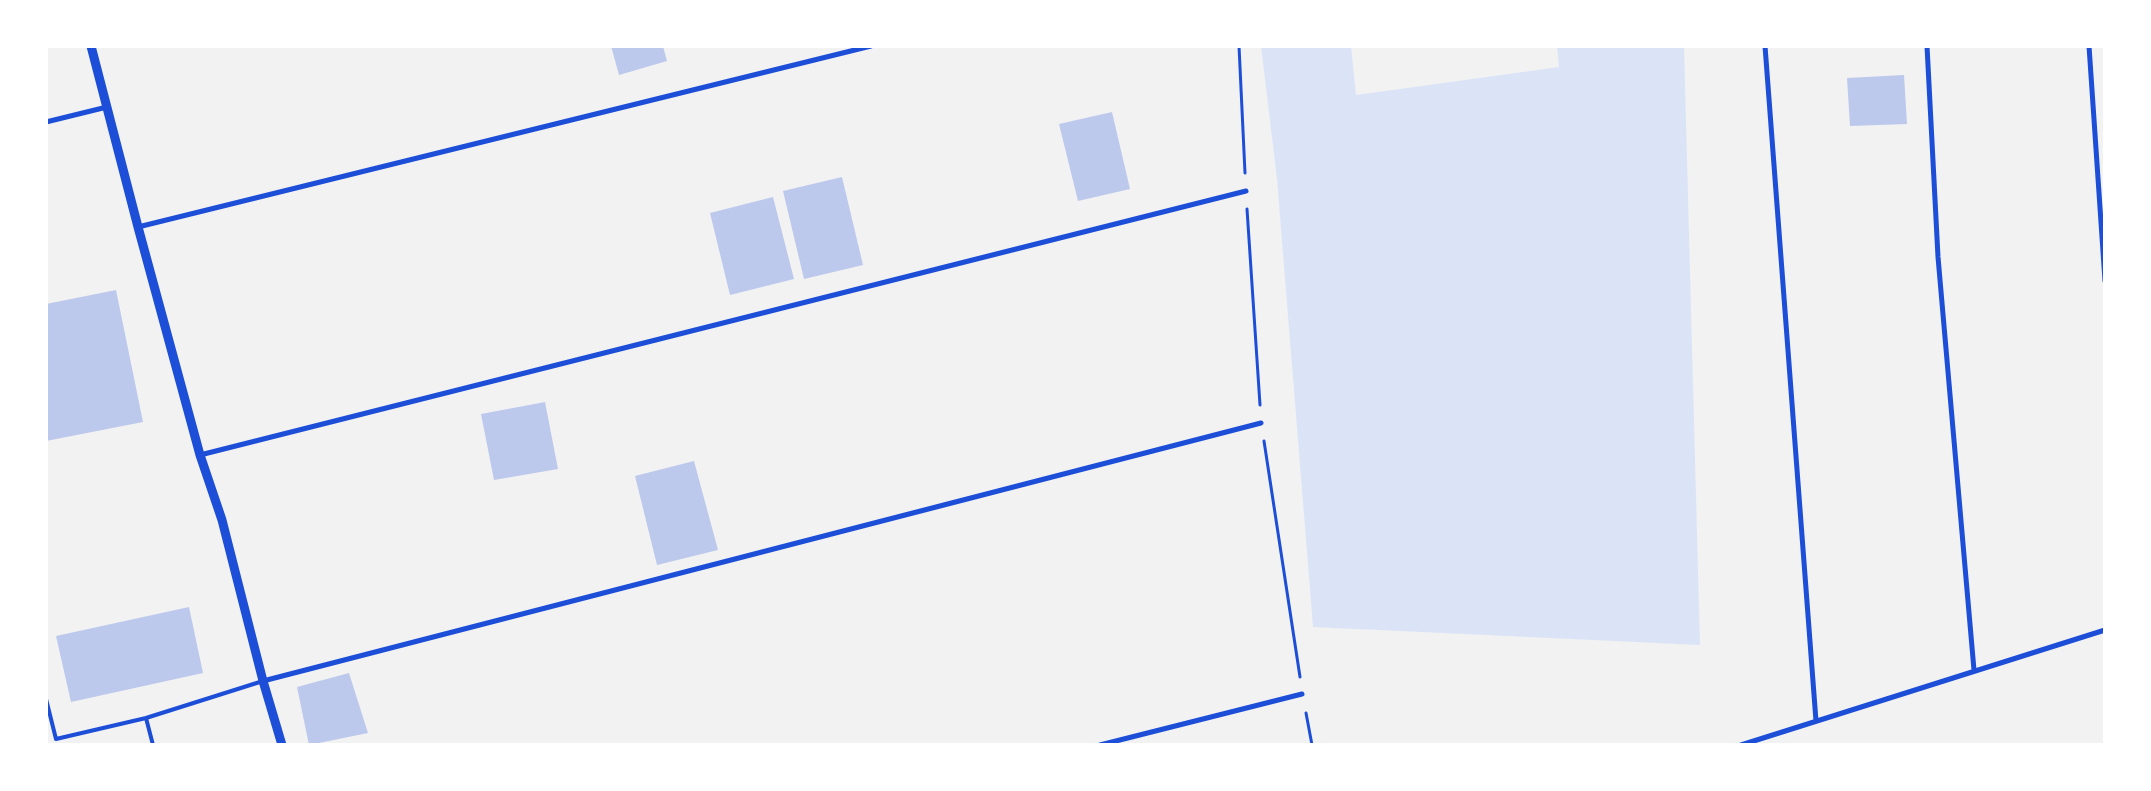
<!DOCTYPE html>
<style>
body{margin:0}
#map{position:relative;width:2151px;height:791px;overflow:hidden;background:#f2f2f2;font-family:"PT Sans",sans-serif}
canvas{display:block}
.frame{position:absolute;inset:0;border:48px solid #fff;pointer-events:none}
</style>
<div id="map">
<canvas width="2151" height="791"></canvas>
<div class="frame"></div>
</div>
<script>
const c = document.querySelector('canvas').getContext('2d');
c.lineJoin = 'round';
function paint(path, color) { c.fillStyle = color; c.fill(path, 'evenodd'); }
function stroke(path, color, width, dash) { c.strokeStyle = color; c.lineWidth = width; c.lineCap = dash ? 'butt' : 'round'; c.setLineDash(dash || []); c.stroke(path); }
paint(new Path2D(`
 M1261 46H1351L1356 95 1559 67 1557 46H1684L1700 645 1313 627 1277 179Z`), '#dbe4f7');
paint(new Path2D(`
 M611 46H663L667 61 619 75Z
 M1904 75 1907 124 1850 126 1847 78Z
 M1112 112 1130 189 1078 201 1059 124Z
 M842 177 863 265 804 279 783 191Z
 M773 197 794 279 730 295 710 213Z
 M116 290 143 422 46 441V304Z
 M545 402 558 469 494 480 481 414Z
 M694 461 718 550 657 565 635 476Z
 M189 607 203 673 71 702 56 636Z
 M349 673 368 733 309 745 297 687Z`), '#bdc9ec');
stroke(new Path2D(`
 M1239 46 1245 173
 M1247 209 1260 405
 M1264 441 1300 677
 M1306 713 1312 745`), '#1d4ed8', 3);
stroke(new Path2D(`
 M46 699 56 739 146 718 263 681
 M146 718 153 745`), '#1d4ed8', 4);
stroke(new Path2D(`
 M1765 46 1816 721
 M1927 46 1938 257 1974 670
 M2089 46 2105 281
 M46 122 107 107
 M138 227 871 46
 M200 455 1246 191
 M263 681 1261 423
 M1100 745 1302 694
 M1741 745 2105 630`), '#1d4ed8', 5);
stroke(new Path2D(`
 M91 46 138 227 200 455 222 520 263 681 282 745`), '#1d4ed8', 9);
</script>
